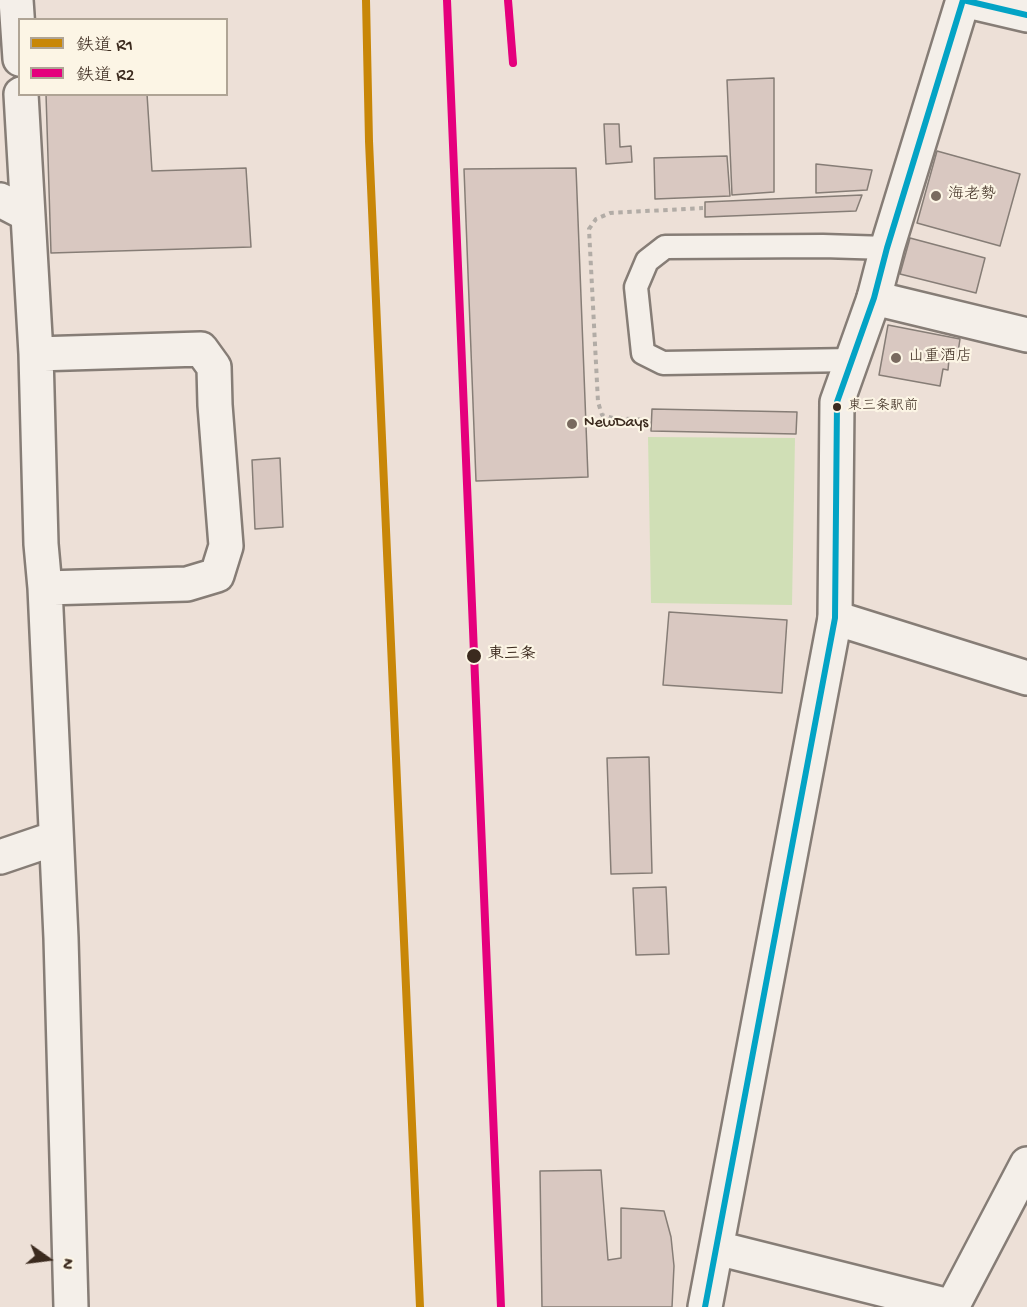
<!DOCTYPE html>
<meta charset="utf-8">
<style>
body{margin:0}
#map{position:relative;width:1027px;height:1307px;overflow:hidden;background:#ede0d7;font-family:"Gochi Hand","Klee One",sans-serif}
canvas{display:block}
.legend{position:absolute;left:18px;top:18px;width:210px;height:78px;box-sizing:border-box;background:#fcf5e5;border:2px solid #afa495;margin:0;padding:8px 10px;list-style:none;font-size:18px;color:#3b2a1e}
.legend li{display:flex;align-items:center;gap:12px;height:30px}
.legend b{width:30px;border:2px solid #afa495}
.north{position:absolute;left:18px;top:1229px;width:60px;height:60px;-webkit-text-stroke:4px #fcf5e5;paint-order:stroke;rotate:104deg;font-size:16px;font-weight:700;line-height:24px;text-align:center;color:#3b2a1e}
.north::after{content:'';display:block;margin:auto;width:21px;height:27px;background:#3b2a1e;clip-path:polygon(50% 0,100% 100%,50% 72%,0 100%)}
</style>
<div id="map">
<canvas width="1027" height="1307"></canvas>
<ul class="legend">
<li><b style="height:8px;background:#c88708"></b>鉄道 R1</li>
<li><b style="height:8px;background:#e5007d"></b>鉄道 R2</li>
</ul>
<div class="north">N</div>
</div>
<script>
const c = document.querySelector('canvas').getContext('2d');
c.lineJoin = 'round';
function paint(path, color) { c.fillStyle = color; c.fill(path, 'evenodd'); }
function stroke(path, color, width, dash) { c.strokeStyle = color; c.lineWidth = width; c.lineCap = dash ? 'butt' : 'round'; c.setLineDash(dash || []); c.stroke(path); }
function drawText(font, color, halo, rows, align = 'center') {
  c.font = font + ' "Gochi Hand","Klee One",sans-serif'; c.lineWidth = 4.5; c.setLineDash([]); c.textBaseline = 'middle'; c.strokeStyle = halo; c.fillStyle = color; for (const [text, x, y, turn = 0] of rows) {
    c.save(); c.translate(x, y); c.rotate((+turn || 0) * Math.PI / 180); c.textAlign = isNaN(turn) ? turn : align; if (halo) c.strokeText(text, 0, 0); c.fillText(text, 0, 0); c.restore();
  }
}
paint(new Path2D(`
 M648 437 795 438 792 605 651 603Z`), '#d0dfb6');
const building = new Path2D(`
 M774 78V192L732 195 727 80Z
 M46 94H147L152 171 246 168 251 247 51 253Z
 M604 124H619L620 147 631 146 632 162 606 164Z
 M937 151 1020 174 1000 246 917 223Z
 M727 156 730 196 655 199 654 158Z
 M816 164 872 170 867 190 816 193Z
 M576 168 588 477 476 481 464 169Z
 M862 195 856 211 705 217V202Z
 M910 238 985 258 976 293 900 274Z
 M888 325 960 339 957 359H949L948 370 943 369 940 386 879 375Z
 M652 409 797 412 796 434 651 431Z
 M280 458 283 527 255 529 252 460Z
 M669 612 787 620 782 693 663 685Z
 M649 757 652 873 611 874 607 758Z
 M666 887 669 954 636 955 633 888Z
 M601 1170 608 1260 621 1258V1208L664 1211 671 1237 674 1266 672 1307H542L540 1171Z`);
paint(building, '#d9c8c1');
stroke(building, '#867d76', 1.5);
const service = new Path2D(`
 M852 360 663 363 643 353 636 287 647 261 665 247 823 246 887 248`);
const minor = new Path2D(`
 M16 0 20 59
 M963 0 1027 15
 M21 94 36 354 41 544 45 588 61 938 71 1307
 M0 200 27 214
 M874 298 1027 335
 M36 354 201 349 214 367 215 405 226 546 217 575 187 584 45 588
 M0 857 56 838
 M717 1248 953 1307
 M705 1307 835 618 1027 678
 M952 1307 1027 1164`);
const secondary = new Path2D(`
 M835 618 837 402 874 298 887 248 963 0`);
stroke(service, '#867d76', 27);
stroke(minor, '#867d76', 38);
stroke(secondary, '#867d76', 38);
stroke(new Path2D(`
 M649 420 613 418 602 415 598 402 589 229 596 219 610 213 703 208`), '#b2aca6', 4, [4.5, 4.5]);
stroke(service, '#f4efe9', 22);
stroke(minor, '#f4efe9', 33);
stroke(secondary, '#f4efe9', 33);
const rail = new Path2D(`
 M508 0 513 63`);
stroke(rail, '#b2aca6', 7);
stroke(rail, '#fcf5e5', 4.5, [14]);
stroke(new Path2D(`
 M705 1307 835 618 837 402 874 298 887 248 963 0 1027 15`), '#03a3c5', 6);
stroke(new Path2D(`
 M366 0 369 141 420 1307`), '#c88708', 8);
stroke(new Path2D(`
 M447 0 501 1307
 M508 0 513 63`), '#e5007d', 8);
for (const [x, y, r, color] of [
 [936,196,6,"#796a5f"],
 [896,358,6,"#796a5f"],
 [837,407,5,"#3b2a1e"],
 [572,424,6,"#796a5f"],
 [474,656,8,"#3b2a1e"]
]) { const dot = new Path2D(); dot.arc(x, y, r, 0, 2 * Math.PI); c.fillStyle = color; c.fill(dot); stroke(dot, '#fcf5e5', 2); }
drawText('14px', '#3b2a1e', '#fcf5e5', [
 ["東三条駅前",848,407]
], 'left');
drawText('16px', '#3b2a1e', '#fcf5e5', [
 ["海老勢",948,196],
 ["山重酒店",908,358],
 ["NewDays",584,424]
], 'left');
drawText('bold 16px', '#3b2a1e', '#fcf5e5', [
 ["東三条",488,656]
], 'left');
</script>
